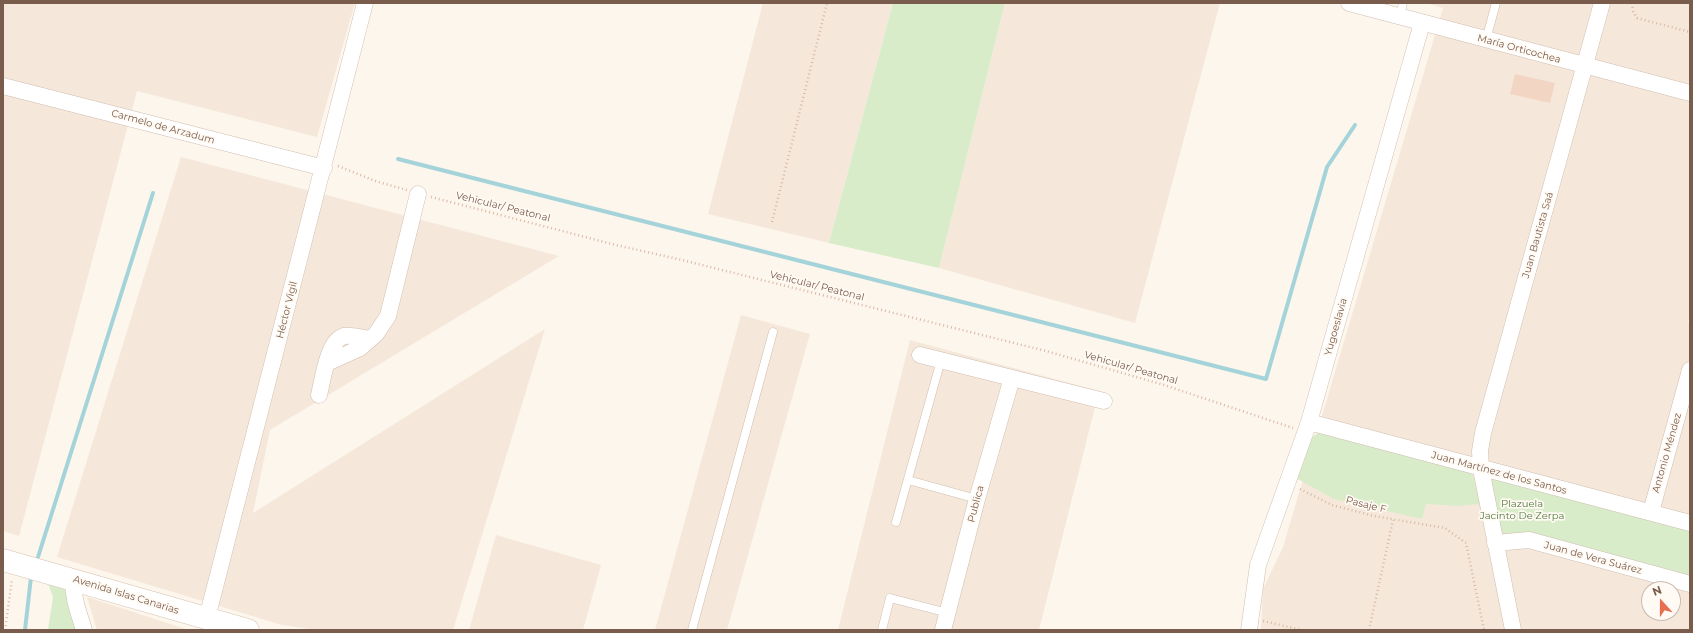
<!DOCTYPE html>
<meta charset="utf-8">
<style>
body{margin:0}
#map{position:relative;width:1693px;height:633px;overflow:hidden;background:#fdf6ec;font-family:Montserrat,sans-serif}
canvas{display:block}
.frame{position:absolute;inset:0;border:4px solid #7a5c4d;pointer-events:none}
.north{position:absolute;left:1641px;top:581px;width:40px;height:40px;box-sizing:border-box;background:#fffaf3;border:1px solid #cabbb1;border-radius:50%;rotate:339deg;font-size:11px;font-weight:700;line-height:16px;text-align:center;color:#7a5c4d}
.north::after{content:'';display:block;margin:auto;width:14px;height:18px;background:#e76f51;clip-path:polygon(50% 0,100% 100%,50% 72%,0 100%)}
</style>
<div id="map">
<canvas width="1693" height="633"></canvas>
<div class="frame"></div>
<div class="north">N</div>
</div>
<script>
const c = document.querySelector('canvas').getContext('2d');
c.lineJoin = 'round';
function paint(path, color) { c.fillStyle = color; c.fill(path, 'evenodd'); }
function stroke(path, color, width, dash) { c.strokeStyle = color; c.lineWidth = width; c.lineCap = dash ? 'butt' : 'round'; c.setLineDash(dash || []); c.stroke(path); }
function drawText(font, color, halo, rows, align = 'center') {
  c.font = font + ' Montserrat,sans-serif'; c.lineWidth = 3.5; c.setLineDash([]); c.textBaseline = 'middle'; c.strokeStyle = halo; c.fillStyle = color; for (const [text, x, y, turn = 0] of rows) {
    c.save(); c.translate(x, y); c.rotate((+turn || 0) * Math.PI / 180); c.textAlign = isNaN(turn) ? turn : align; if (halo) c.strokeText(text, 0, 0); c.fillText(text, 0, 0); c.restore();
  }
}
paint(new Path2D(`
 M3 3H355L317 137 137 91 19 536 3 531Z
 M763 3H893L829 243 708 214Z
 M1005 3H1220L1135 323 939 268Z
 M1426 3H1690V313L1688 322 1690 323V630H1261L1263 589 1283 547 1443 8ZM1649 589H1673V613H1649Z
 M181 157 559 256 270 430 253 513 545 329 453 630H316L282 625 57 557Z
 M741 315 810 334 727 630H655Z
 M910 340 1099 391 1039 630H838Z
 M496 535 601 565 583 630H469Z
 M87 597 189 630H97Z`), '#f5e8da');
paint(new Path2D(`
 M893 3H1005L939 268 829 243Z
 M1321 431 1470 471 1473 477 1480 504 1458 506 1426 504 1422 519 1334 499 1296 478 1311 438Z
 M1490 478 1690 527V581L1523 536 1500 533Z
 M46 578 64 587 77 630H48L53 597Z`), '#d8ecc9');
stroke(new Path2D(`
 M398 159 1266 379 1327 167 1355 125
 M38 557 153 193
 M25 630 31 577`), '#a5d3da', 4);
paint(new Path2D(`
 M1515 74 1555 83 1550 103 1510 94Z`), '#f3d5c3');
const lane = new Path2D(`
 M1400 16 1403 3
 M1486 40 1496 3
 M908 480 977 499
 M896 522 941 360
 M692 630 773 332
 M882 630 890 598 948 613`);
const street = new Path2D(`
 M1349 3 1690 93
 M3 86 324 168
 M920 355 1104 401
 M327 363 360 348 376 334 388 316 418 194
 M319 395C323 380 327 341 344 336 351 335 362 338 370 339
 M1309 422 1690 523
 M1651 512 1690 370
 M1495 543 1529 540 1690 584
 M74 580C72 597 79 613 84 630
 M207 618 365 3
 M943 630 977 499 1012 378
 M1249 630 1258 565 1309 422 1422 23
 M1513 630 1481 469 1480 451 1483 433 1602 3`);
const secondary = new Path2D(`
 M3 560 248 630`);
stroke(lane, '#d1beb0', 9);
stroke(street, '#d1beb0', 17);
stroke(secondary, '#d6c0b0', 23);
stroke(new Path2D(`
 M1632 3 1633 11 1637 18 1690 32
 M338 166 375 181 407 190
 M431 197 616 245 682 260 1046 351 1164 385 1293 428
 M772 222 827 3
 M1300 489 1332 505 1374 516 1445 528 1466 543 1484 630
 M1263 621 1302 630
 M5 630 12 579
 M1369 630 1393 520`), '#d9b8a5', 2.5, [1, 3]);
stroke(lane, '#fff', 8);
stroke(street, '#fff', 16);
stroke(secondary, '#fff', 22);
drawText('10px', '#7a5c4d', '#fffaf3', [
 ["María Orticochea",1519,49,15],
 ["Carmelo de Arzadum",163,127,15],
 ["Vehicular/ Peatonal",503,207,14],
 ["Juan Bautista Saá",1538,235,-74],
 ["Vehicular/ Peatonal",817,286,14],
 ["Héctor Vigil",287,310,-76],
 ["Yugoeslavia",1336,327,-74],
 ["Vehicular/ Peatonal",1131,368,16],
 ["Antonio Méndez",1667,453,-74],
 ["Juan Martínez de los Santos",1499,473,15],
 ["Publica",976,504,-75],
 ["Pasaje F",1366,505,14],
 ["Juan de Vera Suárez",1593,558,15],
 ["Avenida Islas Canarias",126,595,17]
]);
drawText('10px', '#537a41', '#fffaf3', [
 ["Plazuela",1522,504],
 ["Jacinto De Zerpa",1522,516]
]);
</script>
